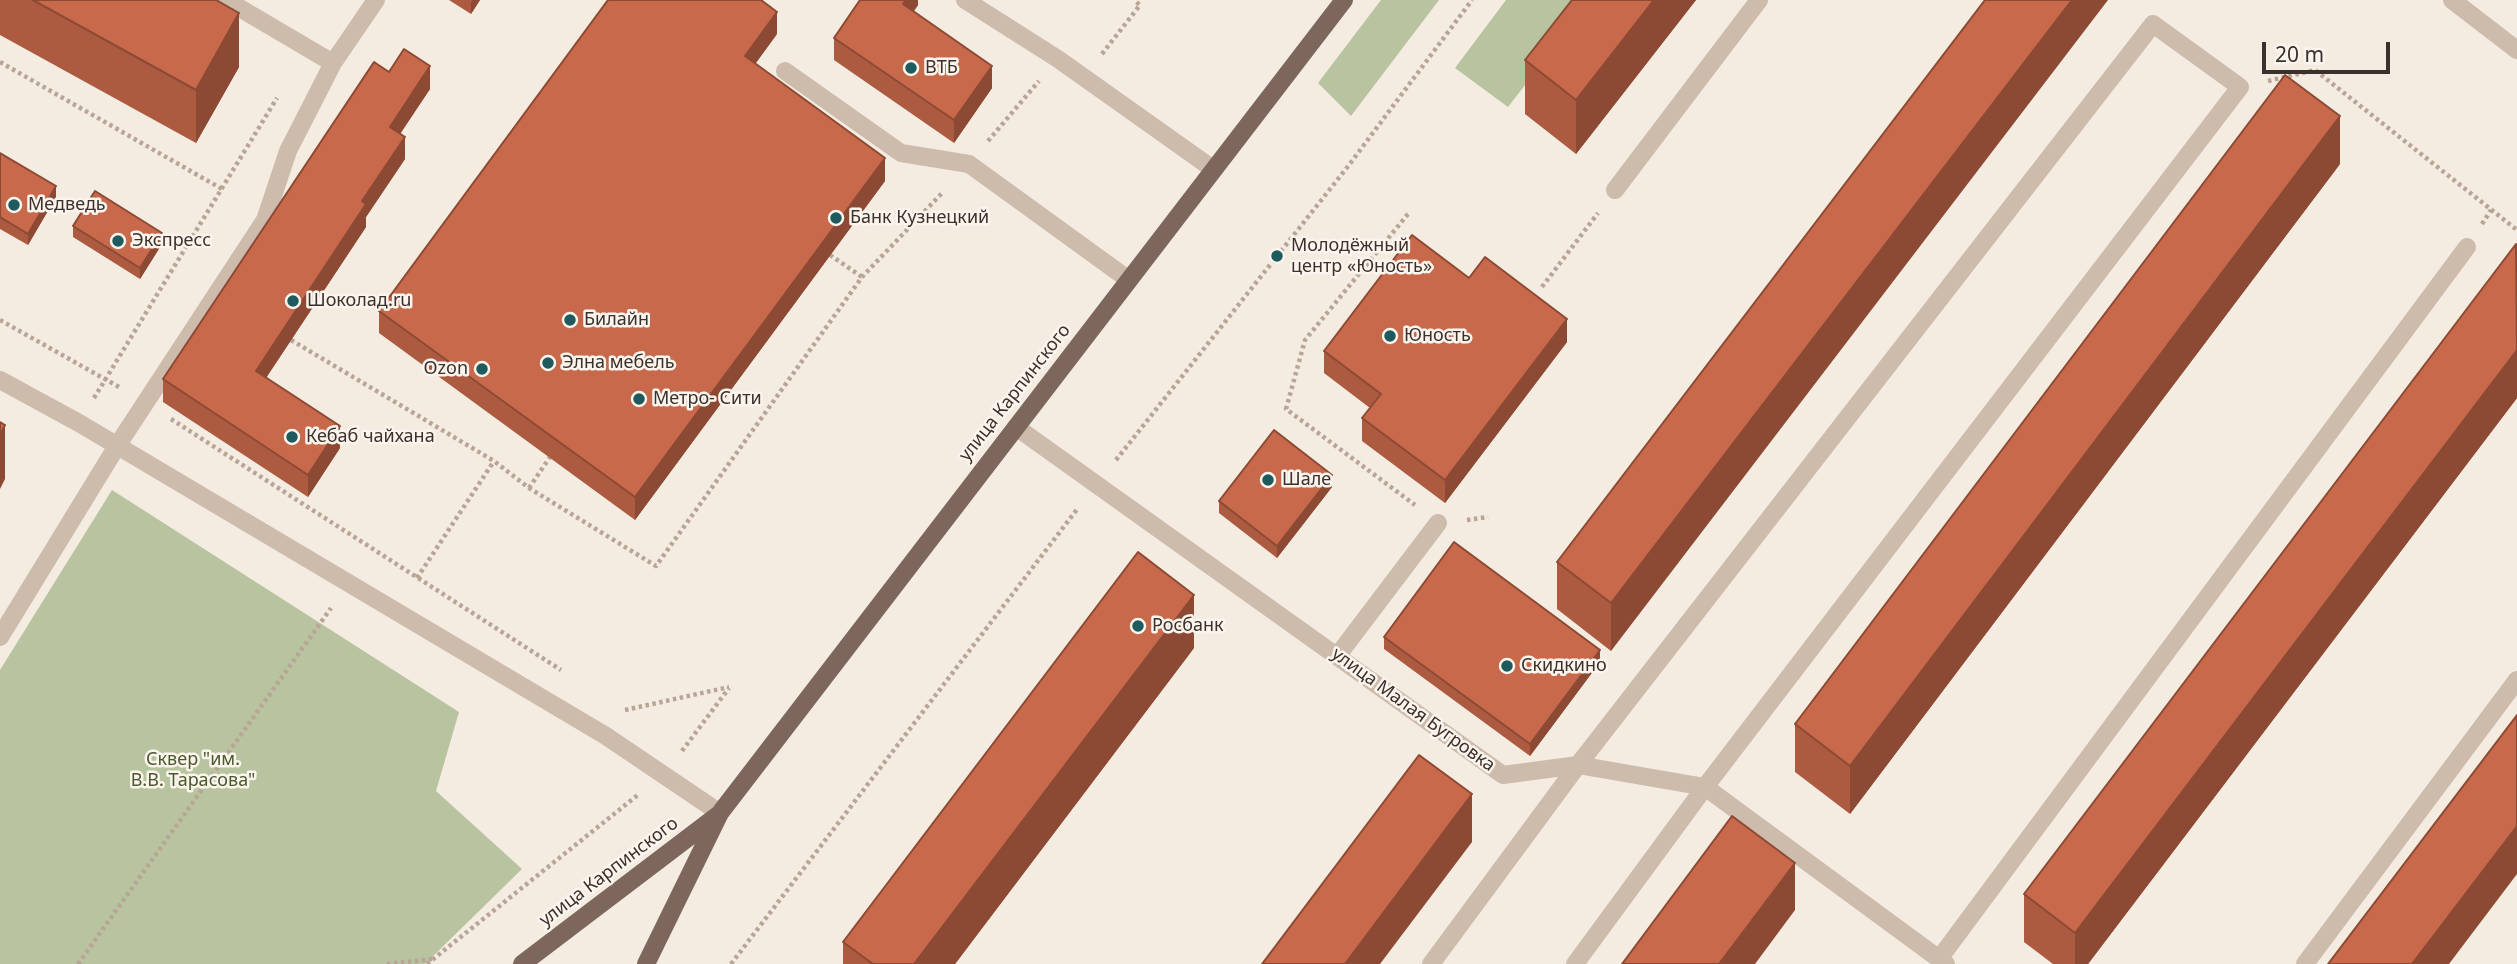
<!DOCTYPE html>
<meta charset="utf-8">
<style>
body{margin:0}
#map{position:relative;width:2517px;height:964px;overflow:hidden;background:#f4ebe1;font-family:"Noto Sans",sans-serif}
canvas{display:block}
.scale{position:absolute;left:2262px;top:42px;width:128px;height:32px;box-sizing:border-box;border:4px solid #3b302b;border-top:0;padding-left:9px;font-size:21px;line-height:24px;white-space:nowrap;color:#3b302b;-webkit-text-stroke:5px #fbf5ee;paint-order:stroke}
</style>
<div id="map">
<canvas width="2517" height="964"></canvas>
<div class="scale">20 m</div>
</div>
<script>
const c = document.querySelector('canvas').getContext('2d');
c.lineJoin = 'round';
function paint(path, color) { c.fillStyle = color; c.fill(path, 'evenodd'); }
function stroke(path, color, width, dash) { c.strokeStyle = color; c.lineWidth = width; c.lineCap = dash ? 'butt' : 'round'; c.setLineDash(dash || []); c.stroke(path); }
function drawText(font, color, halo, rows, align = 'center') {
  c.font = font + ' "Noto Sans",sans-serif'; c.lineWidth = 5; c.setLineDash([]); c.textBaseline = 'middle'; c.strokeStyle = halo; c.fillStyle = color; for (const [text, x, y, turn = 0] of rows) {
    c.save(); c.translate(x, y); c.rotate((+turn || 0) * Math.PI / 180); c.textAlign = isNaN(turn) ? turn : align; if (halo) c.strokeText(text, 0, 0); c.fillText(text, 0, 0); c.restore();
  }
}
paint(new Path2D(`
 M1381 0H1439L1351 116 1318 83Z
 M1506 0H1591L1508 107 1455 68Z
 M112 490 459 712 436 791 522 869 425 964H0V670Z`), '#b8c4a0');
stroke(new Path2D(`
 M1102 54 1140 5 1134 0
 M0 62 222 189
 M2268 81 2315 70 2517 230
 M988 141 1039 81
 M1408 214 1305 340 1286 409 1415 505
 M2482 224 2491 210
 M830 255 862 277
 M1542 287 1598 213
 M0 320 119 387
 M291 340 494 461 529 488 656 566 862 277 943 192
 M94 398 277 98
 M171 419 561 670
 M1116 460 1349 165 1472 0
 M529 488 550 457
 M1467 520 1488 517
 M417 578 494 461
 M625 710 729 687
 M682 751 729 688
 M78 964 331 608
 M387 964 432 959
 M427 964 639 794
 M731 964 1078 508`), '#b9a596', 4.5, [3.5, 3.5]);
stroke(new Path2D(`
 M226 0 333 63
 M965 0 1058 59 1213 169
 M785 71 901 153 969 164 1129 280
 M1615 190 1759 0
 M0 380 79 423 606 736 720 813
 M1016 427 1503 775 1578 765 1705 787 1946 964
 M0 637 117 446 265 220 288 151 333 63 376 0
 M1338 655 1438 523
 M1939 959 2467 247
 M1431 964 1578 765 2153 24 2240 87 1705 787 1575 964
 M2305 964 2517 680`), '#cdbbac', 18);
stroke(new Path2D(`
 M2452 0 2517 50`), '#cdbbac', 18);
stroke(new Path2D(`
 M522 964 718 815
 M646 964 720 813 1344 0`), '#7d675c', 18);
paint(new Path2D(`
 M0 0H216L239 67 196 143 0 35Z
 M449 0H480L471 14Z
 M918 0V5L914 11 992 88 954 143 834 60V38Z
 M1572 0H1696L1576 154 1525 114V60Z
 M1985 0 1611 651 1557 609V562Z
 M777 34 755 64 885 181 635 520 379 333V311Z
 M389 72 430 89 400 134 405 159 366 217V227L266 378 340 448 308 497 163 402V379Z
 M0 153 56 197 28 245 0 229Z
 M2340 164 1850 814 1795 772V724Z
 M73 226 162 244 140 279 73 237Z
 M2517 244V398L2088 964H2053L2024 942V894Z
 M1469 278 1567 342 1445 503 1362 441V418L1370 408 1324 373V351Z
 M1332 487 1277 558 1219 513V501Z
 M1384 637 1600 662 1530 756 1384 649Z
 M1194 648 955 964H843V942Z`), '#ac5a40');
paint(new Path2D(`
 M473 0H480L471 14V2Z
 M906 0H918V5L903 26V4Z
 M1654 0H1696L1576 154V100Z
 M2072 0H2108L1611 651V603Z
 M777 12V34L745 78V56Z
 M239 13V67L196 143V90Z
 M430 66V89L390 149V127Z
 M992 66V88L954 143V120Z
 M2340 116V164L1850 814V766Z
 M405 137V159L366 217V227L256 393V371L362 201Z
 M885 158V181L635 520V497Z
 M56 186V197L28 245V234Z
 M162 233V244L140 279V268Z
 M1567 319V342L1445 503V480Z
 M2517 350V398L2088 964H2075V933Z
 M5 425V479L0 489V435Z
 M340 426V448L308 497V475Z
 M1332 475V487L1277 558V546Z
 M1194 595V648L955 964H914Z
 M1600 650V662L1530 756V744Z
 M1472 794V842L1380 964H1345Z
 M2517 826V874L2449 964H2412Z
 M1795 863V910L1755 964H1719Z`), '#8c4a34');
const building = new Path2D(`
 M33 0H216L239 13 196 90Z
 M608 0H761L777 12 745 56 885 158 635 497 379 311Z
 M860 0H906L903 4 992 66 954 120 834 38Z
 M1572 0H1654L1576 100 1525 60Z
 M1985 0H2072L1611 603 1557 562Z
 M404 49 430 66 390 127 405 137 362 201 366 204 256 371 340 426 308 475 163 379 374 62 389 72Z
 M2285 75 2340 116 1850 766 1795 724Z
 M0 153 56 186 28 234 0 217Z
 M95 191 162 233 140 268 73 226Z
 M1412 235 1469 278 1485 257 1567 319 1445 480 1362 418 1381 394 1324 351Z
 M2516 244 2517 350 2075 933 2024 894Z
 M0 422 5 425 0 435Z
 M1274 430 1332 475 1277 546 1219 501Z
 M1454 542 1600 650 1530 744 1384 637Z
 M1138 552 1194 595 914 964H873L843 942Z
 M2517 715V826L2412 964H2328Z
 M1419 755 1472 794 1345 964H1262Z
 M1732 816 1795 863 1719 964H1622Z`);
paint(building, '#c8694b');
stroke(building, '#8c4a34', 2);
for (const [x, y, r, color] of [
 [911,68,7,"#1f5a5e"],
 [14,205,7,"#1f5a5e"],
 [836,218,7,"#1f5a5e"],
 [118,241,7,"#1f5a5e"],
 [1277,256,7,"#1f5a5e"],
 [293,301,7,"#1f5a5e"],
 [570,320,7,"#1f5a5e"],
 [1390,336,7,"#1f5a5e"],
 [548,363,7,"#1f5a5e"],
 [482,369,7,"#1f5a5e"],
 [639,399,7,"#1f5a5e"],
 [292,437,7,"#1f5a5e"],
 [1268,480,7,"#1f5a5e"],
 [1138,626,7,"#1f5a5e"],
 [1507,666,7,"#1f5a5e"]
]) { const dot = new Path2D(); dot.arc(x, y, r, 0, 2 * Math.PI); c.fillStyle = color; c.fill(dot); stroke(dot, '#fbf5ee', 2.5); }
drawText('18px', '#3b302b', '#fbf5ee', [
 ["ВТБ",925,68],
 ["Медведь",28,205],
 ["Банк Кузнецкий",850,218],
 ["Экспресс",132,241],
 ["Молодёжный",1291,246],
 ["центр «Юность»",1291,267],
 ["Шоколад.ru",307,301],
 ["Билайн",584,320],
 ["Юность",1404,336],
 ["Элна мебель",562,363],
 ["Ozon",468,369,"right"],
 ["Метро- Сити",653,399],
 ["Кебаб чайхана",306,437],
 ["Шале",1282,480],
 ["Росбанк",1152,626],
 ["Скидкино",1521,666]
], 'left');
drawText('18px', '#3b302b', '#fbf5ee', [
 ["улица Карпинского",1015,393,-52],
 ["улица Малая Бугровка",1413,710,36],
 ["улица Карпинского",609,872,-37]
]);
drawText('18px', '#4a5a2e', '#fbf5ee', [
 ["Сквер \"им.",193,760],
 ["В.В. Тарасова\"",193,781]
]);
</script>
